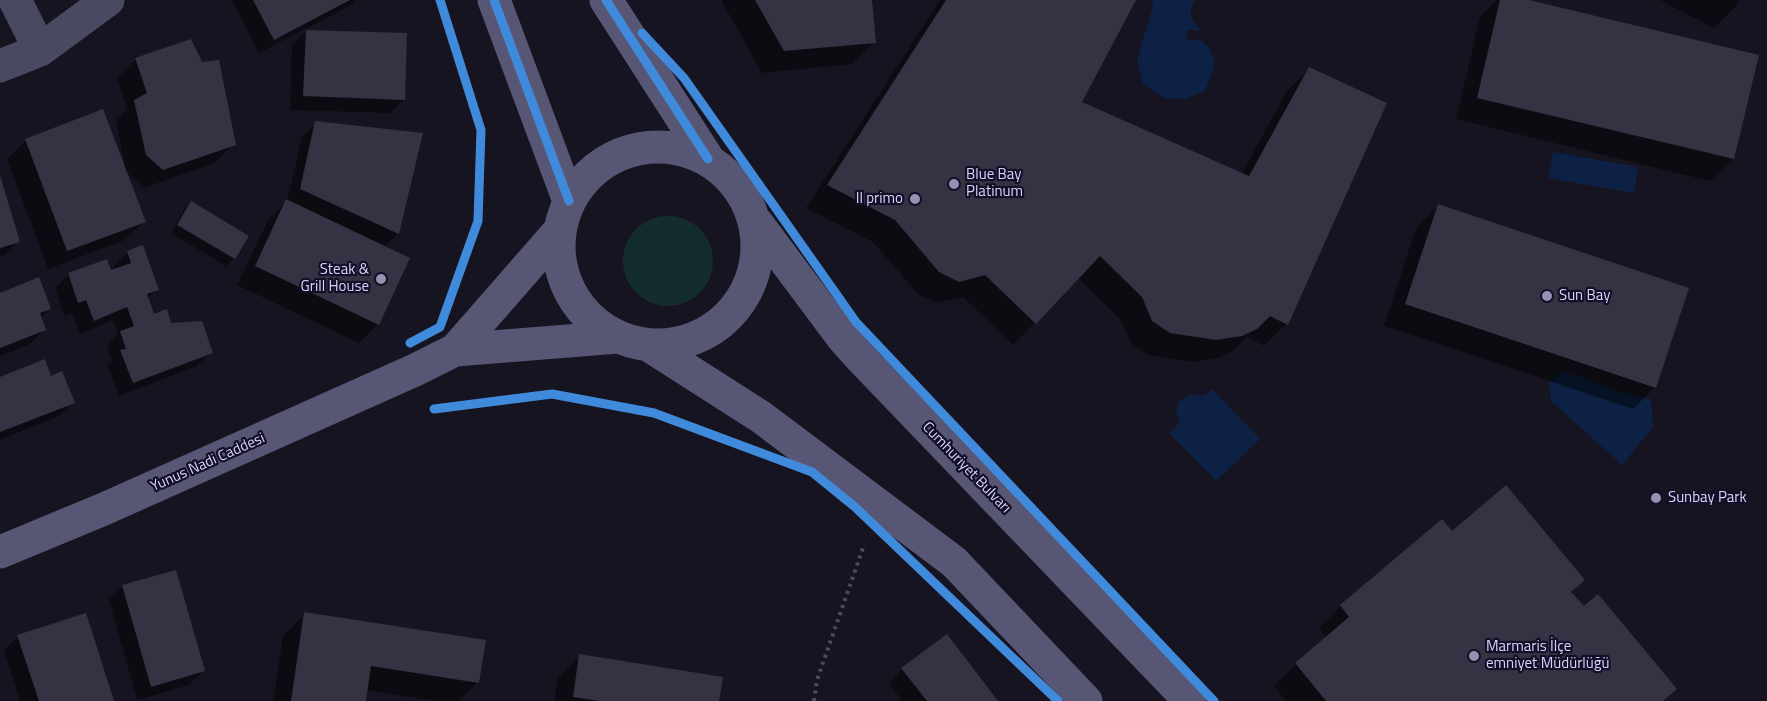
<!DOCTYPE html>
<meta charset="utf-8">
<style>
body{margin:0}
canvas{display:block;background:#161421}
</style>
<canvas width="1767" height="701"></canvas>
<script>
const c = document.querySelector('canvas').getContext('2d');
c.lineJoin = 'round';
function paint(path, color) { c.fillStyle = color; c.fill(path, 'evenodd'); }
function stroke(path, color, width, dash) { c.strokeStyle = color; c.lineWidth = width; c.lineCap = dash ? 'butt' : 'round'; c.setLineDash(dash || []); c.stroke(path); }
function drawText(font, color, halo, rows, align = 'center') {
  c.font = font + ' "Titillium Web",sans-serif'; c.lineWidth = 4.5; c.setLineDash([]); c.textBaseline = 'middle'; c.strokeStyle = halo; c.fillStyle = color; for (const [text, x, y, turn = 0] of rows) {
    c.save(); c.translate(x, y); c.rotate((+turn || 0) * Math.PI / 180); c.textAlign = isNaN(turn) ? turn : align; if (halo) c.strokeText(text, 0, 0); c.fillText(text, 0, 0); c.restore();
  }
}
paint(new Path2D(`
 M623 261a45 45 0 1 1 90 0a45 45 0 1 1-90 0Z`), '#132c2d');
paint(new Path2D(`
 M1152 0H1195L1192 4 1190 16 1200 31 1188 30 1186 37 1189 41 1199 39C1221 54 1215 72 1204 92L1184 99 1164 98 1143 84 1137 60 1153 7Z
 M1553 152 1638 167 1634 193 1548 178Z
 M1566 372 1621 392 1651 400 1653 427 1622 465 1551 401 1549 381Z
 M1212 389 1260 439 1216 481 1169 433 1180 422 1176 414 1178 402C1186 395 1194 393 1204 396Z`), '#0d2144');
paint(new Path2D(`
 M232 0H356L351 5 259 53Z
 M721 0H870L874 42 852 64 762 73Z
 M940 0H1134L1080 103 1241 175 1287 91 1309 69 1385 104 1286 324 1264 346 1247 337 1233 351 1218 358 1193 362 1148 355 1131 343 1120 319 1078 278 1013 345 963 297 936 303 918 294 873 242 806 208Z
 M1497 0H1523L1732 159 1710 181 1456 119 1480 17Z
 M1660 0H1739L1736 6 1714 28Z
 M306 31 404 99 390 113 290 110 292 45Z
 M136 59 234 144 215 163 144 188 126 172 116 121 127 109 117 78Z
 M316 123 421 134 398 233 384 247 378 324 359 343 237 285 268 220 287 201 302 137Z
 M26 140 144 221 125 240 48 269 7 159Z
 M0 179 18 241 4 255 0 257V249L4 248V245L0 246Z
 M191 203 247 236 234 258 226 266 171 233 184 210Z
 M1438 206 1655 387 1633 409 1384 326 1416 228Z
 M128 252 157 289 147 299 153 316 170 325 211 352 197 366 119 396 107 365 112 361 107 346 118 334 113 320 80 334 72 313 64 316 55 288 69 274 115 270 114 266Z
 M0 294 49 309 40 318 44 330 30 344 0 356Z
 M50 378 73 402 59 416 0 440V379Z
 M1442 521 1452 533 1583 580 1570 593 1584 608 1675 689 1663 701H1286L1274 686 1296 664 1326 638 1319 628 1341 606Z
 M123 586 203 671 189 685 137 700 109 600Z
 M305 614 478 682 459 701H436L366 690 364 701H273L283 636Z
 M18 636 112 701H20L4 650Z
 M580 656 718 701H554L558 678Z
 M902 669 996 701H902L889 683Z`), '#0007');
paint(new Path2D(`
 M253 0H350L274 40Z
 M755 0H872L876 43 784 51Z
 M946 0H1136L1082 102 1249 176 1309 67 1387 103 1288 325 1270 316 1257 329 1242 336 1216 340 1170 333 1152 321 1142 297 1100 256 1036 324 985 275 959 282 939 272 895 220 827 185Z
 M1500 0H1529L1759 55 1734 159 1477 98Z
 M306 30 407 33 405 100 303 96Z
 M191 39 202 62 219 60 236 145 163 170 146 155 134 100 147 93 135 58Z
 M103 109 146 222 67 251 25 139Z
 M315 121 423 133 399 234 300 189Z
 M0 175 20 242 0 248Z
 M286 199 410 258 379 325 255 266Z
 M191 201 249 236 235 259 177 225Z
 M1438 204 1689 288 1656 388 1405 304Z
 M143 245 159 290 147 294 154 314 167 309 171 323 202 321 213 353 133 383 120 350 126 349 120 331 134 326 127 307 94 321 86 300 78 303 68 273 107 259 111 270 131 263 127 251Z
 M39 277 51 309 40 313 46 330 0 348V293Z
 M45 359 51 376 62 371 75 403 0 432V377Z
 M1506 485 1585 580 1571 592 1584 606 1598 594 1677 689 1663 701H1326L1295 663 1349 617 1340 605 1442 519 1452 531Z
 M176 570 205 671 151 687 122 585Z
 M304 612 486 640 479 683 371 666 366 701H291Z
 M86 613 114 701H39L17 635Z
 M947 634 998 701H927L901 668Z
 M579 654 723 677 719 701H599L573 697Z`), '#343243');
stroke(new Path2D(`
 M814 701 817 680 864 545`), '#44505f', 4, [3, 4.5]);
stroke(new Path2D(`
 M15 0 40 50
 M0 66 40 50 108 0`), '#4a4962', 33);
stroke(new Path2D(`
 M494 0 569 201
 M606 0 708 159
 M559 246a99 99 0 1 1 198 0a99 99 0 1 1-198 0Z
 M757 223 842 337 858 355 1190 701
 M650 346 761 417 954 562 1086 701
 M455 350 559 231
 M0 552 104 509 415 370 455 350 618 337`), '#575674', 33);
stroke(new Path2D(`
 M494 0 569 201
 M606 0 708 159
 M642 33 684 78 856 322 1214 701
 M410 343 440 327 478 221 481 130 440 0
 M434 409 552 394 654 413 812 472 855 507 1058 701`), '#408adc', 9);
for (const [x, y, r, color] of [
 [954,184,6,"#9591b1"],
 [915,199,6,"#9591b1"],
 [381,279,6,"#9591b1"],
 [1547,296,6,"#9591b1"],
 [1656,498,6,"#9591b1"],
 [1474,656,6,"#9591b1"]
]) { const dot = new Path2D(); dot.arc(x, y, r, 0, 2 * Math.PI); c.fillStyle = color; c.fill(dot); stroke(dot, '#130f26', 2); }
drawText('15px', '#d9d4ff', '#130f26', [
 ["Blue Bay",966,175],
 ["Platinum",966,192],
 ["Il primo",903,199,"right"],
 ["Steak &",369,270,"right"],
 ["Grill House",369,287,"right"],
 ["Sun Bay",1559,296],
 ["Sunbay Park",1668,498],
 ["Marmaris İlçe",1486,647],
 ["emniyet Müdürlüğü",1486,664]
], 'left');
drawText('15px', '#d9d4ff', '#130f26', [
 ["Yunus Nadi Caddesi",208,463,-24],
 ["Cumhuriyet Bulvarı",966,468,46]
]);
</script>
